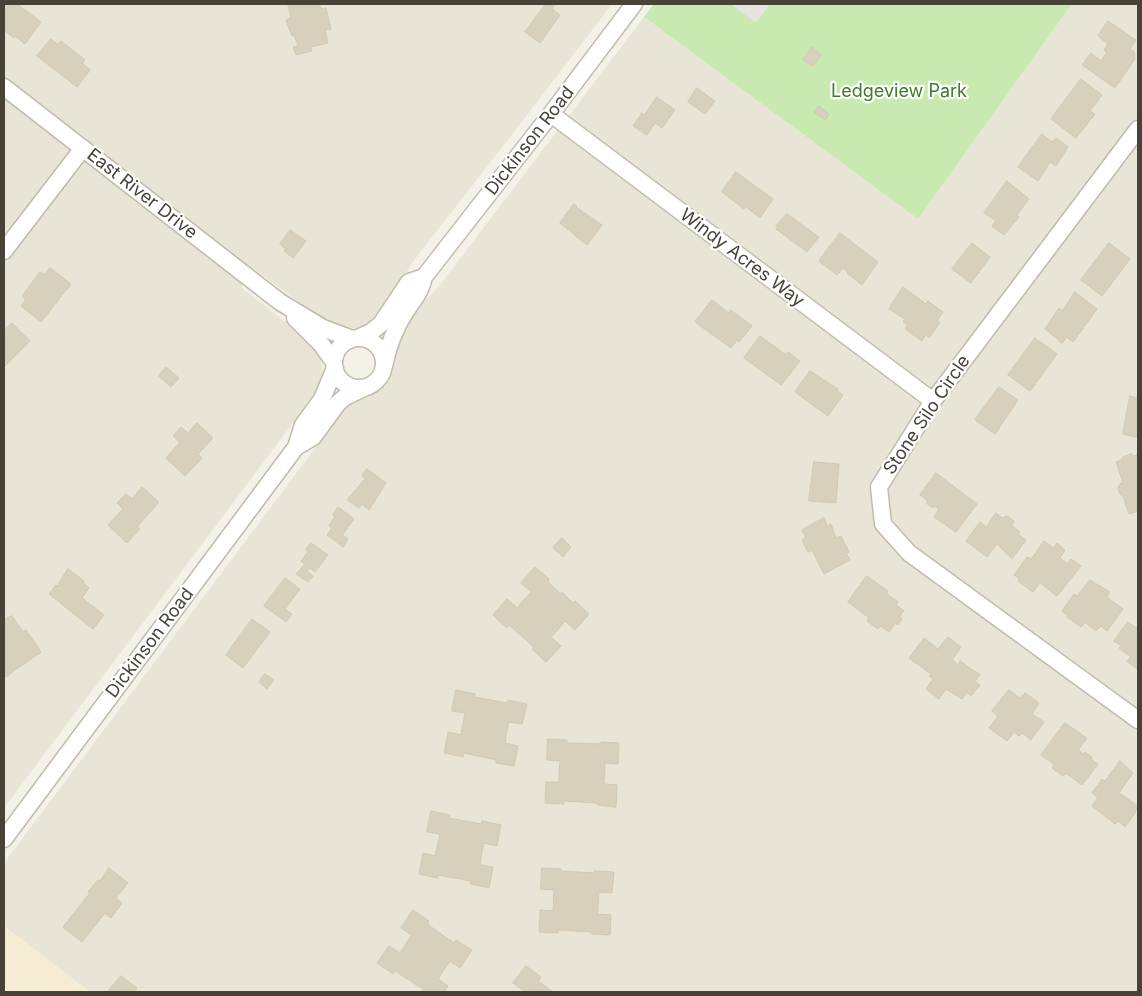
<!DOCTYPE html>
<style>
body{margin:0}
#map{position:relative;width:1142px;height:996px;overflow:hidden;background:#f4f2e8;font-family:Inter,sans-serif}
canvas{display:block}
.frame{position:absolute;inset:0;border:5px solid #484336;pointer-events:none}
</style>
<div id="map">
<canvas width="1142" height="996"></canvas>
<div class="frame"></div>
</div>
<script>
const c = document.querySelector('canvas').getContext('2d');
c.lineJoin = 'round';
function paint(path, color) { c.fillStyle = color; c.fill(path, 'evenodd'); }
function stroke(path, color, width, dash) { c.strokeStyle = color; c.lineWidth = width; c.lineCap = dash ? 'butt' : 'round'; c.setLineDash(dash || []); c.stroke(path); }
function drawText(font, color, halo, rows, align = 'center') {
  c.font = font + ' Inter,sans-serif'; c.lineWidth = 4.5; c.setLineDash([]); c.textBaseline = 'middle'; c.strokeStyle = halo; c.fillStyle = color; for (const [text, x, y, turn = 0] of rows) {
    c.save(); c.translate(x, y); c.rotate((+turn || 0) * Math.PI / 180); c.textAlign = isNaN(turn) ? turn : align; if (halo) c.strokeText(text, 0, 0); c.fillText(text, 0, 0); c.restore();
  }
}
paint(new Path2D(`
 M4 4H612L521 123 415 259 387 303 365 326 357 329 348 328 319 317 254 269 241 287 308 340 321 357 323 373 314 398 284 435 4 808Z
 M1072 4H1138V992H90L4 926V863L316 447 338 414 352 403 385 387 390 375 397 340 413 314 440 285 644 17 918 219Z`), '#e8e5d6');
paint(new Path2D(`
 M4 926 90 992H4Z`), '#f6ecd3');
paint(new Path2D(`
 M654 4H1072L918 219 644 17Z`), '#c8e9b0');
paint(new Path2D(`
 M730 4H770L756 23Z`), '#e5e4e0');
const building = new Path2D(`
 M4 4H17L41 22 25 44 15 36 14 38 5 31 4 33Z
 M288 4H319L321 9 326 8 331 29 325 30 328 43 311 47 312 51 296 55 293 47 298 46 297 43 294 35 292 36 286 20 291 18Z
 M546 4H555L552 9 560 15 540 43 525 32Z
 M1108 21 1136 40 1130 49 1134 52 1135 59 1115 88 1082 65 1091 53 1101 61 1107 52 1104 50 1108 44 1098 36Z
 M51 39 58 45 61 41 85 60 82 63 90 70 77 87 37 56Z
 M812 47 821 55 813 66 803 60Z
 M1081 79 1102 95 1090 111 1095 114 1076 138 1051 119Z
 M697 88 715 101 705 114 688 102Z
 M657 97 675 110 662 128 655 123 647 135 633 126 642 113 644 115Z
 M819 106 829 114 825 120 814 112Z
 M1042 134 1052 142 1056 138 1068 147 1056 166 1050 162 1038 181 1018 167Z
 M736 172 773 199 760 218 746 207 744 209 722 192Z
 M1007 181 1029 199 1017 215 1019 217 1004 235 992 226 996 221 984 213Z
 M574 204 577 206 576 207 602 225 587 245 560 223Z
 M787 214 819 237 807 252 776 229 778 227 776 226Z
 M290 230 306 241 293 258 284 251 286 249 280 244Z
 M840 233 878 262 862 285 847 273 848 272 843 268 837 275 819 261Z
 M972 243 990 257 971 283 952 269Z
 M1109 243 1130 259 1102 296 1081 280Z
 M50 268 71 284 41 322 21 306 26 299 22 296 40 272 44 275Z
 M903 287 926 304 928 301 943 312 937 321 940 323 929 338 926 335 922 341 905 329 908 325 903 322 905 319 889 309Z
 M1075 292 1097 309 1073 342 1067 337 1062 343 1045 329 1059 308 1062 311Z
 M712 300 729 313 731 310 752 326 739 342 737 340 731 348 695 322Z
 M12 323 30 341 4 367V331Z
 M760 336 786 355 788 352 800 361 781 385 744 358Z
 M1035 338 1057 354 1030 391 1008 375Z
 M166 367 179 378 171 387 159 376Z
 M810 371 838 389 837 391 843 395 828 416 795 392Z
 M999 387 1018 400 995 434 975 420Z
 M1130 396 1138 398V438L1123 434Z
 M197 423 213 438 198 454 202 458 185 476 166 458 180 442 173 436 181 427 188 433Z
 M1132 454V456L1138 455V511L1129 514 1123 496 1120 494 1118 488 1120 484 1123 483 1116 462 1123 459V457Z
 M814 462 839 464 836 503 809 501Z
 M367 469 386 483 369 510 362 504 359 508 347 500 365 479 362 476Z
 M936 473 977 504 956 532 934 517 939 509 935 506 933 508 926 503 928 501 920 495Z
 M142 487 159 502 137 527 140 529 127 543 108 525 123 509 117 503 126 494 132 499Z
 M338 507 354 519 342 535 348 539 343 547 327 535 332 528 329 526 335 516 333 515Z
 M996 513 1002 518 1007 516 1014 521 1012 526 1020 532 1018 534 1026 540 1012 559 997 544 987 557 966 541 980 522 986 527Z
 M824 518 827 526 831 524 836 538 841 536 849 552 846 553 850 560 824 574 812 550 808 552 802 540 806 538 802 530Z
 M562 538 571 547 563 557 553 548Z
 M1044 541 1053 548 1057 543 1065 550 1060 558 1068 564 1071 559 1081 566 1057 596 1040 583 1033 592 1018 581 1020 579 1014 575 1027 557 1031 559Z
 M311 543 328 555 315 572 310 568 307 572 313 576 308 582 296 574 305 564 301 561 308 552 306 550Z
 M535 567 549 579 548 582 561 594 562 592 573 603 575 601 589 614 575 630 565 621 555 633 551 637 561 646 546 662 532 649 534 647 509 625 507 628 493 615 507 599 517 608 531 592 521 583Z
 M68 569 84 581 83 582 89 588 82 598 104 615 93 629 49 594 56 585 57 586Z
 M867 576 888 591 886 593 898 602 896 605 904 611 899 617 902 619 898 625 895 623 889 632 881 626 878 629 867 621 869 618 848 602Z
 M285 578 300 589 285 609 292 614 286 622 264 606Z
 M1090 580 1110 592 1107 597 1123 609 1107 631 1101 626 1096 631 1085 622 1081 627 1067 617 1068 615 1062 611 1074 594 1077 596Z
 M12 616 23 632 26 630 41 652 4 678V620Z
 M252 619 270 632 243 668 226 655Z
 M1128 622 1136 628 1138 625V670L1127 661 1131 657 1119 648 1121 646 1114 641Z
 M948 637 961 647 952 660 958 665 960 661 980 675 975 681 980 685 971 696 967 692 962 699 946 689 939 699 926 689 933 679 929 676 931 674 909 658 924 638 938 649Z
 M265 674 274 680 267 689 259 682Z
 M456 690 475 694V697L507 703 508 700 527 704 522 724 509 722 507 730 505 743 518 746 514 766 496 763V760L464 753 463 757 444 753 448 732 461 735 465 713 452 711Z
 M1009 690 1020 698 1025 693 1039 703 1032 714 1044 722 1031 740 1022 733 1019 736 1014 732 1007 741 989 728 998 716 992 711Z
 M1065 723 1087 738 1078 750 1084 754 1085 752 1092 757 1091 759 1098 764 1082 785 1066 773 1063 776 1052 768 1054 764 1041 755Z
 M548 739 567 740V743L601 744V742L619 743 618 764 605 763 604 784 617 785 616 807 597 805V803L564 801V804L545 803 546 782H559V774L560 761 547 760Z
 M1120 761 1133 773 1119 793 1138 806 1135 811 1136 812 1125 827 1118 821 1115 824 1092 806 1098 798 1092 793 1102 779 1105 781Z
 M431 811 450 815 449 818 481 824 482 821 501 825 497 846 484 843 482 851 480 865 493 867 489 888 470 884 471 881 438 875V878L419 874 423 853 435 856 437 848 440 834 427 832Z
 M109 868 128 883 116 898 122 903 111 918 105 913 82 942 63 927 90 893 88 892 98 880 100 881Z
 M542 868 561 869V871L594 873V871L614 872 612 893 599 892 598 906V914L611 915 610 935 592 934 591 932 558 930V933L539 932 540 910 553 911 554 890 541 889Z
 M413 910 429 921 427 924 454 943 456 940 472 950 460 968 450 961 438 979 448 986 444 992H421L423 989 395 971 393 974 377 963 389 946 400 953 407 942 412 935 401 928Z
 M526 966 541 977 538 981 553 992H523L524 991 513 983Z
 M121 976 137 988 135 992H112L109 990Z`);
paint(building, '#d6d0bd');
stroke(building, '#d1c9b0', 1);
const minor = new Path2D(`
 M4 87 280 302 323 328 352 339
 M551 114 933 401
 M1138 129 933 401 879 487 883 524 909 553 1138 720
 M4 251 83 148
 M295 318 321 344 334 362
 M360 337 371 332 381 324 409 282 424 277
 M334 363a25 25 0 1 1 50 0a25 25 0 1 1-50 0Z
 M384 366C388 346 395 328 406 311 415 297 420 294 424 277L551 114 634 4
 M296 447 313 437 338 403 345 397 366 387
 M4 839 296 447 303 425 322 399 335 368`);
stroke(minor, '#c0bbaa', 19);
stroke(minor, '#fff', 16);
drawText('18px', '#3d7b28', '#fff', [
 ["Ledgeview Park",899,92]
]);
drawText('18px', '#484336', '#fff', [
 ["Dickinson Road",530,141,-52],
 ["East River Drive",142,194,38],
 ["Windy Acres Way",742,258,37],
 ["Stone Silo Circle",927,415,-56],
 ["Dickinson Road",150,643,-53]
]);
</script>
